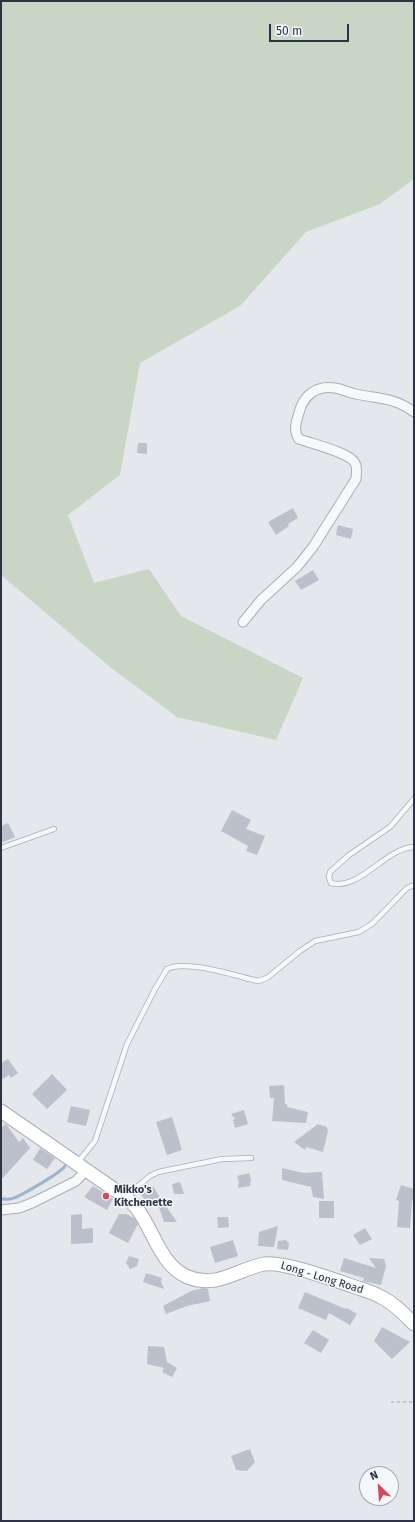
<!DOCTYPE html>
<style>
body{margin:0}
#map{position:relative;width:415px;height:1522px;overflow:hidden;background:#e4e7ec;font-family:"Fira Sans",sans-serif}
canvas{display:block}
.frame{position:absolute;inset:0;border:2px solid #2b3445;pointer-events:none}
.north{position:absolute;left:359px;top:1466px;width:40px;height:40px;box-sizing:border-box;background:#f4f6f9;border:1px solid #a4a8b1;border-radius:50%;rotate:335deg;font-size:11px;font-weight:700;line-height:16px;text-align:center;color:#2b3445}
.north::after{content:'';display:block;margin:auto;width:14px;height:18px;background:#d1495b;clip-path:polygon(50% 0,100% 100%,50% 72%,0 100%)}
.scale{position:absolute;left:269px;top:24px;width:80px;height:18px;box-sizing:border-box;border:2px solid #2b3445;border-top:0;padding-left:5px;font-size:12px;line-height:14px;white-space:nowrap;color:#2b3445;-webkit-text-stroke:3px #f4f6f9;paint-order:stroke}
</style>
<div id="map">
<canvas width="415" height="1522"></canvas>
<div class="frame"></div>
<div class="north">N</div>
<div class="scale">50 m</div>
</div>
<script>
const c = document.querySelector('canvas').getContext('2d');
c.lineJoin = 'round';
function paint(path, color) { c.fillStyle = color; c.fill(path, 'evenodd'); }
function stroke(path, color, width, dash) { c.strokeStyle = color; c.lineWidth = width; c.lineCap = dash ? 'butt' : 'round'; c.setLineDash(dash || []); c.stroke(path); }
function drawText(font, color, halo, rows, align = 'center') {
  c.font = font + ' "Fira Sans",sans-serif'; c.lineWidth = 3; c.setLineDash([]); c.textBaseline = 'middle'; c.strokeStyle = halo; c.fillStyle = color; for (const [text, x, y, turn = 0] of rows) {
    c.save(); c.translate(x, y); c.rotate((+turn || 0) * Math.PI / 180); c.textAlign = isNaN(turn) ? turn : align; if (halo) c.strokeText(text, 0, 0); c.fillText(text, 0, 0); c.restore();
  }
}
paint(new Path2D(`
 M1 1H414V179L380 204 306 232 240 306 140 363 120 475 68 515 94 583 149 569 181 616 303 678 276 740 177 717 110 667 1 575Z`), '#c9d6c5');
stroke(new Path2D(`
 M1 1199C5 1199 10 1200 14 1198 22 1195 62 1172 65 1166`), '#9fb4cc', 3);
paint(new Path2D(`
 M138 443H147V454L137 453Z
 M293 508 298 518 288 524 289 526 276 535 268 522Z
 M338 525 353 529 351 539 336 535Z
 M313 570 319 580 301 590 295 581Z
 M232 810 251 820 246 829 265 836 257 855 246 851 248 846 221 831Z
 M8 823 15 837 1 843V826Z
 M8 1059 18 1073 11 1078 9 1075 1 1080V1063Z
 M52 1074 67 1090 47 1109 32 1094Z
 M284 1085 285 1104H287V1107L308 1112 306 1123 272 1121 274 1098H270L269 1086Z
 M71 1106 90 1110 86 1126 67 1122Z
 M244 1110 248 1124 235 1128 233 1120 235 1119 231 1114Z
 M172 1117 182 1150 167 1155 156 1122Z
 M6 1124 19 1142 23 1138 30 1148 1 1180V1128Z
 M318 1124 327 1127 328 1131 323 1152 306 1147 305 1150 294 1142Z
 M40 1148 55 1158 47 1169 33 1160Z
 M282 1168 303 1173 322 1172 324 1199 313 1197 311 1187 282 1180Z
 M249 1173 251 1179 250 1186 238 1188 239 1182 237 1176Z
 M180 1182 184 1194H174L172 1184Z
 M401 1185 414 1189V1198L412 1201 410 1228 397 1227 399 1201 396 1200Z
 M93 1186 113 1199 107 1210 84 1197Z
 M153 1186 159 1196 177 1222H164L156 1198 147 1204 141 1194Z
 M319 1201H334V1218H319Z
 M82 1214V1229L93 1228V1243L71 1244V1215Z
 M119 1214H126L134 1218 138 1224 128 1243 109 1233Z
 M217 1217H228L229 1227 218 1228Z
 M278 1226 274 1247 258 1246 259 1232Z
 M365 1228 372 1239 360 1245 353 1235Z
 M233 1240 238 1256 215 1263 210 1247Z
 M286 1240 289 1244 288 1250 277 1249 278 1241Z
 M129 1256 139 1259 137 1266 130 1269 126 1263Z
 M344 1258 376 1268 369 1258 384 1259 386 1266 381 1285 363 1281 364 1278 340 1271Z
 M146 1273 162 1278 161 1282 164 1289 143 1282Z
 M203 1288 208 1289 210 1301 187 1306 166 1314 163 1306 191 1291Z
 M305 1292 346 1309 347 1308 357 1314 350 1325 329 1313 326 1320 298 1308Z
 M382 1327 410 1342 392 1359 374 1341Z
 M313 1330 329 1340 321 1353 304 1343Z
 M148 1346 164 1347 167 1362 177 1368 172 1377 162 1372 164 1368 147 1364Z
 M250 1449 255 1462 247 1471 236 1470 231 1456Z`), '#bbc0ca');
const service = new Path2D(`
 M414 799 390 827 349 855 330 872 329 878 331 883C360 891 385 848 414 847
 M1 848 54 829
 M78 1162 95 1141 127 1044 155 989 167 969C186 959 236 976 258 981L267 978 300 951 315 941 359 932 373 923 407 888 414 885
 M126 1196 150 1176 158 1172 222 1159 251 1158`);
const minor = new Path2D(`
 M243 622 261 600 297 567 313 547 356 479C356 474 358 468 355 463 349 452 312 444 299 439 293 431 296 422 299 413 303 395 317 385 335 388 342 389 349 393 356 394 378 399 394 397 414 412
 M1 1210 19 1208 32 1203 76 1181 86 1170`);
const secondary = new Path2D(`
 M1 1111 125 1197C130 1201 135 1205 138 1210 154 1232 161 1266 188 1277 217 1289 238 1269 264 1264 284 1261 335 1280 355 1287 364 1290 373 1292 381 1297 394 1303 404 1314 414 1324`);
stroke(service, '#a9aeb7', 6);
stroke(minor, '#a9aeb7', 11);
stroke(secondary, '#a9aeb7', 15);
stroke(new Path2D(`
 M391 1402H414`), '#c2c5cb', 2, [3, 3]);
stroke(service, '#f7f8fa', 4.5);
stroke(minor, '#f7f8fa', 9);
stroke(secondary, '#fff', 13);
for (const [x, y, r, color] of [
 [106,1196,4,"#d1495b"]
]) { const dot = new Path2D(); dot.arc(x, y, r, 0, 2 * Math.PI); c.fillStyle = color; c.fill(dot); stroke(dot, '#f4f6f9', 1.5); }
drawText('bold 11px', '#2b3445', '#f4f6f9', [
 ["Mikko's",114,1190],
 ["Kitchenette",114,1203]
], 'left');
drawText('11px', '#2b3445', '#f4f6f9', [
 ["Long - Long Road",322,1278,17]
]);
</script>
